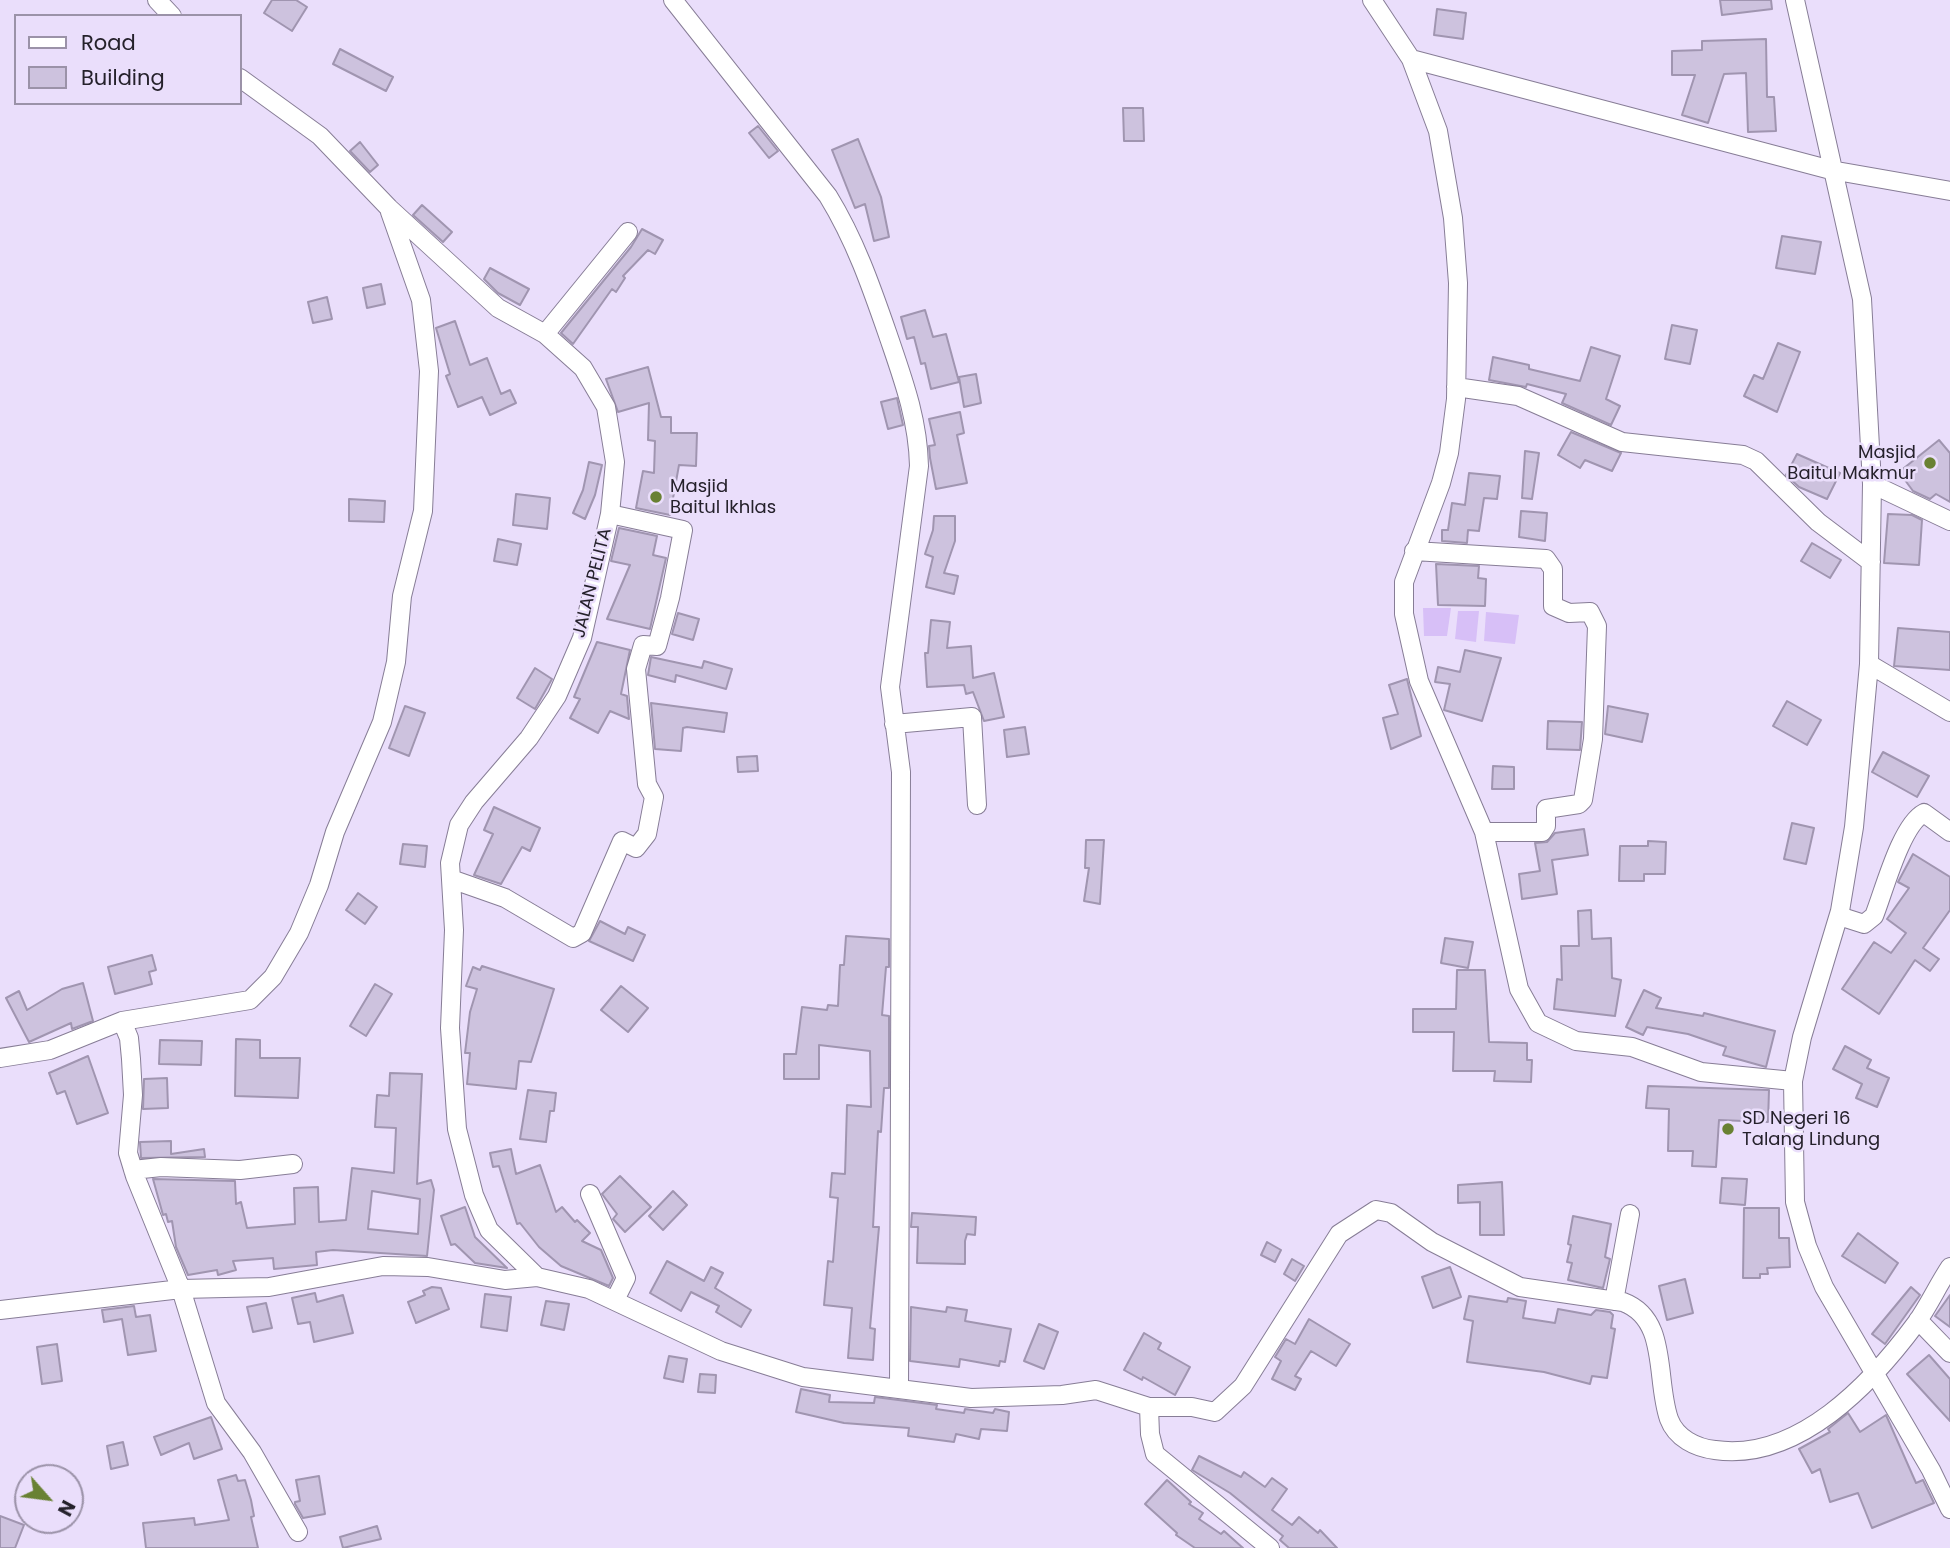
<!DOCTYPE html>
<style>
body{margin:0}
#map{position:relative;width:1950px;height:1548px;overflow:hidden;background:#eadefb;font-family:Poppins,sans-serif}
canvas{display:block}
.legend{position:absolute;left:14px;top:14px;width:228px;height:91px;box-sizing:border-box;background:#eadefb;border:2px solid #9b92a8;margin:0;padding:9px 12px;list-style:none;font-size:21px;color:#25212b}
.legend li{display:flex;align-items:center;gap:14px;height:35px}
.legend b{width:35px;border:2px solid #9b92a8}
.north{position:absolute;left:14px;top:1464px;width:70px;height:70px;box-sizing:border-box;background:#eadefb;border:2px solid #9b92a8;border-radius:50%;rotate:118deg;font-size:19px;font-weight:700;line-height:28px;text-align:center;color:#25212b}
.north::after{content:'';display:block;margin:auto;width:24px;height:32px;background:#698133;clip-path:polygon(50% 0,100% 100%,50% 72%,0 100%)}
</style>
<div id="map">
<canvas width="1950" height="1548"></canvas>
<ul class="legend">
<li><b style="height:9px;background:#fff"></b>Road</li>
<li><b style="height:19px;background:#cdc2de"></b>Building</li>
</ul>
<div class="north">N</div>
</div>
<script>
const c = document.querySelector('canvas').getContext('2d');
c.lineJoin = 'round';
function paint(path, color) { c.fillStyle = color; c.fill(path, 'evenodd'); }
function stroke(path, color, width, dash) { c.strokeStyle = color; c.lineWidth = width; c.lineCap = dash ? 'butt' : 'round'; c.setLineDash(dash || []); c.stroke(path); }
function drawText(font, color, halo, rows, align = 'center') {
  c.font = font + ' Poppins,sans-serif'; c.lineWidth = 5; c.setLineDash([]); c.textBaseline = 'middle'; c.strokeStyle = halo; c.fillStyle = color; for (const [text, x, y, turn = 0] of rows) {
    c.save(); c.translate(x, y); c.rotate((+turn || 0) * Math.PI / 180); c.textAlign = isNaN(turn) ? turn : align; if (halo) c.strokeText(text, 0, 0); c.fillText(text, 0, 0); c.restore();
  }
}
paint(new Path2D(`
 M1423 608H1451L1447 636H1424Z
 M1458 611H1479L1476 642 1455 639Z
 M1486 612 1519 615 1515 644 1484 641Z`), '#d7bff7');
const building = new Path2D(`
 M272 0H296L307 7 292 31 264 13Z
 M1720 0H1771L1772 9 1722 15Z
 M1437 9 1466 13 1463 39 1434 35Z
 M1766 39 1767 97H1774L1776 131 1748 132 1746 73 1724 74 1708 123 1682 115 1695 75H1672V51L1702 50V41Z
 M340 49 393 77 386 91 333 64Z
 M1123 108H1143L1144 141H1124Z
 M758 126 778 151 769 158 749 133Z
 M858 139 881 197 889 237 874 241 865 204 855 208 832 150Z
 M360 142 378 165 370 172 350 151Z
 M422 205 452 232 443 242 413 215Z
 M642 229 663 240 655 254 648 250 623 276 625 278 616 292 612 289 573 344 561 333 631 247Z
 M1782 236 1821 242 1815 274 1776 268Z
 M490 268 529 289 520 305 498 293 484 279Z
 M381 284 385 304 367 308 363 288Z
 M327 297 332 319 313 323 308 302Z
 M925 310 933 337 946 334 959 382 931 389 925 363 921 364 914 337 907 339 901 317Z
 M455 321 470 365 487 358 501 394 510 390 516 403 490 415 482 397 458 407 446 376 450 374 436 328Z
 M1672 325 1697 330 1690 364 1665 359Z
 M1778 343 1800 352 1777 412 1744 396 1754 375 1763 379Z
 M1591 347 1620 356 1606 399 1620 406 1611 425 1562 403 1566 394 1527 384 1526 387 1489 380 1493 357 1529 365V369L1580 381Z
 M648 367 661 417H671V433H697L696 466 679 465 670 515 636 508 643 471 654 473 655 441 648 440 649 403 618 412 606 379Z
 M976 374 981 403 964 407 959 377Z
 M897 398 903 425 888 429 881 402Z
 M960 412 964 433 957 435 967 483 936 489 930 458 929 446 935 445 929 419Z
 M1571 432 1621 453 1612 471 1585 460 1580 468 1558 455Z
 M1939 440 1950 453V502L1936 494 1930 499 1913 491 1899 472Z
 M1525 451 1539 453 1532 499 1522 498Z
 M1797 454 1840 473 1827 499 1799 487 1786 475Z
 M589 462 602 465 595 495 585 519 573 513 583 490Z
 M1469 473 1500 476 1497 499 1484 498 1479 531 1468 530 1467 543 1442 541V530H1448L1452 503 1465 505Z
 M516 494 550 498 547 529 513 525Z
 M349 499 385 501 384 522 349 521Z
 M1521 511 1547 513 1545 541 1519 537Z
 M1888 514 1912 515 1922 520 1919 565 1884 563Z
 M934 516H955V541L944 573 958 576 954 594 926 587 933 557 925 554 933 530Z
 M619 528 657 536 653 555 666 558 650 629 607 619 630 565 611 561Z
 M498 539 521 544 517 565 494 561Z
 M1812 543 1841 560 1830 578 1801 561Z
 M1436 564 1479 566 1478 578 1486 579 1485 606 1438 605Z
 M678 613 699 619 693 640 672 634Z
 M931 620 950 622 947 648 971 646 973 678 994 673 1004 717 984 721 973 692 966 694 964 685 927 687 925 653H928Z
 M1898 628 1950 632V670L1894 666Z
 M597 642 630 650 621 694 627 696 629 719 610 711 598 733 570 718 580 699 574 697Z
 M1465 650 1501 658 1482 721 1444 710 1450 684 1435 682 1438 667 1460 672Z
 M651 657 702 668 704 661 732 669 726 689 676 675 675 682 648 675Z
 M535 668 552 679 535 709 517 698Z
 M1407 679 1421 736 1391 749 1383 718 1398 714 1389 685Z
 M1787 701 1821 720 1807 745 1773 726Z
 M651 703 727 713 724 732 687 727 683 728 681 751 655 749Z
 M405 706 425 713 409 756 389 748Z
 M1608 706 1648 714 1642 742 1605 734Z
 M1548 721 1582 722 1580 750 1547 749Z
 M1025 727 1029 754 1007 757 1004 730Z
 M1883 752 1929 776 1917 797 1872 772Z
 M757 756 758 771 738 772 737 757Z
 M1493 766 1514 767V789H1492Z
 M494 807 540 828 530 851 522 847 501 884 474 875 493 834 484 830Z
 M1792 823 1814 828 1806 864 1784 859Z
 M1584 829 1588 855 1552 860 1557 894 1522 899 1519 874 1540 871 1535 843 1547 842 1555 833Z
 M1086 840H1104L1100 904 1084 901 1089 868H1085Z
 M1648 841 1666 842 1665 874H1644V881H1619L1620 846H1648Z
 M403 844 427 846 425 867 400 864Z
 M1913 854 1950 877V910L1923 948 1939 959 1930 971 1915 960 1879 1014 1842 989 1874 942 1891 953 1906 933 1887 919 1909 888 1898 882Z
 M358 893 377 907 365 924 346 910Z
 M1591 910 1592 939 1611 938 1612 978 1621 980 1615 1016 1554 1009 1557 979 1562 980 1561 946H1579L1578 911Z
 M600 921 625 934 628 927 645 935 633 961 589 941Z
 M846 936 889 939V967H886L882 1015 889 1016V1088H884L881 1132 878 1131 873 1227H879L870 1328 875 1329 873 1360 848 1358 852 1308 824 1305 828 1261 833 1262 838 1198 830 1197 832 1173 845 1174 847 1105 871 1107 870 1051 819 1045V1079H784V1054H796L802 1007 827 1010 828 1005 838 1006 840 965H844Z
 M1445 938 1473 942 1468 968 1441 963Z
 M152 955 156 970 149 972 152 984 115 994 108 967Z
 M482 966 554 989 531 1062 519 1061 516 1089 467 1084 470 1053H465L470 1012 477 989 466 986 473 967 480 970Z
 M1457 970H1485L1489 1042 1527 1043V1060H1532L1531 1082 1494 1081 1495 1071H1453L1454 1032H1413V1009H1456Z
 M83 983 93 1021 72 1029 71 1023 29 1042 6 998 19 991 27 1010 62 989Z
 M375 984 392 994 366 1036 350 1026Z
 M621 986 648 1008 628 1032 601 1010Z
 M1644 990 1661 998 1656 1008 1703 1016 1704 1013 1775 1031 1766 1067 1723 1055 1726 1047 1688 1034 1647 1027 1643 1035 1626 1027Z
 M236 1039 260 1040V1058H300L298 1098 235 1096Z
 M160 1040 202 1041 201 1065 159 1064Z
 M1845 1046 1871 1060 1867 1068 1889 1078 1877 1107 1856 1098 1862 1084 1833 1069Z
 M88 1056 108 1113 77 1124 65 1091 57 1094 49 1073Z
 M390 1073 422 1074 417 1184 431 1180 434 1190 427 1256 333 1250 316 1252 317 1265 274 1269 273 1258 233 1261 236 1270 218 1275 217 1270 188 1275 176 1247 172 1221 168 1222 166 1214 163 1215 153 1179 235 1181 236 1204 241 1202 247 1228 295 1224 294 1188 318 1187 319 1222 346 1220 352 1168 394 1173 396 1128 375 1127 377 1095 389 1096ZM372 1191 420 1199 418 1234 368 1229Z
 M167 1078 168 1108 143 1109 144 1079Z
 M1648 1086 1769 1090 1768 1122 1719 1120 1716 1167 1692 1166 1693 1151H1668L1669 1109 1646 1108Z
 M528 1090 556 1093 554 1111H550L546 1142 520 1139Z
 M171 1141V1154L204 1149 205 1157 141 1158 140 1142Z
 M511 1149 516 1174 540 1165 556 1212 562 1207 575 1222 577 1220 590 1233 582 1241 601 1250 613 1278 609 1286 561 1266 539 1247 520 1223 517 1224 499 1166 493 1167 490 1153Z
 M620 1176 651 1207 625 1232 613 1219 617 1214 602 1194Z
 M1722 1178 1747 1179 1745 1205 1720 1203Z
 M1502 1182 1504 1235H1480V1202L1458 1203V1185Z
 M673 1191 687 1205 663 1230 649 1216Z
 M465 1207 475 1237 507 1268 475 1263 455 1244 451 1245 441 1216Z
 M1744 1208H1779V1238H1789L1790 1267 1767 1268 1768 1274H1760V1278H1743Z
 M912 1213 976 1217 975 1235 967 1234 965 1241V1264L917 1263 918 1227H911Z
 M1573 1216 1611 1224 1605 1257 1610 1259 1603 1288 1568 1280 1572 1263 1567 1262 1571 1245 1568 1244Z
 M1858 1233 1898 1263 1885 1283 1842 1256Z
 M1267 1242 1281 1250 1275 1262 1261 1255Z
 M1292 1259 1304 1266 1295 1281 1284 1274Z
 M667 1261 704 1281 711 1267 723 1273 715 1288 751 1310 741 1327 716 1312 719 1306 691 1292 681 1311 650 1293Z
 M1450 1267 1461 1297 1433 1308 1422 1277Z
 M1685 1279 1693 1313 1667 1320 1659 1286Z
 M432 1287 441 1288 449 1309 416 1323 408 1302 425 1295 423 1291Z
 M1911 1287 1920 1295 1885 1344 1872 1334Z
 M315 1293 317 1302 343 1295 353 1333 314 1342 310 1322 298 1324 292 1298Z
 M485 1294 511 1297 507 1331 481 1327Z
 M1950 1295V1327L1935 1316Z
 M1469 1296 1507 1302 1508 1298 1526 1301 1523 1318 1555 1323 1558 1309 1591 1315 1596 1310 1610 1312 1613 1315 1611 1328 1615 1329 1607 1378 1592 1376 1590 1384 1544 1372 1467 1362 1473 1321 1464 1319Z
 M546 1301 569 1304 564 1330 541 1325Z
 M266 1303 272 1328 253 1332 247 1307Z
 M134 1306 136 1317 150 1315 156 1351 128 1355 122 1319 104 1322 102 1310Z
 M911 1307 946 1312 947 1307 967 1310 965 1321 1011 1329 1005 1362 1000 1361 999 1366 960 1359 959 1367 910 1361Z
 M1309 1319 1350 1344 1336 1366 1311 1351 1295 1376 1301 1379 1295 1390 1272 1379 1281 1361 1275 1357 1286 1339 1295 1344Z
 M1039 1324 1058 1332 1044 1369 1024 1361Z
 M1144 1333 1161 1343 1158 1349 1190 1367 1175 1395 1143 1377 1142 1380 1124 1370Z
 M57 1344 62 1381 42 1384 37 1347Z
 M1929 1355 1950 1379V1421L1907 1374Z
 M669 1356 687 1359 683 1382 664 1378Z
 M700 1374 716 1375 715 1393 698 1392Z
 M801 1389 830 1395 829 1402 874 1403 875 1397 937 1405 936 1409 964 1413 965 1409 993 1413 995 1409 1009 1412 1007 1431 981 1429 979 1439 956 1434 954 1442 908 1436 909 1428 844 1423 796 1412Z
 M1848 1413 1860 1432 1886 1415 1916 1483 1923 1480 1934 1503 1872 1528 1858 1493 1830 1502 1820 1469 1812 1473 1799 1449 1830 1432 1828 1429Z
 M211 1417 222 1449 194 1459 189 1443 161 1455 154 1437Z
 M123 1442 128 1465 111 1469 107 1446Z
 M1199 1456 1241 1477 1244 1472 1265 1487 1272 1478 1287 1489 1272 1510 1292 1525 1299 1517 1318 1533 1320 1530 1337 1548H1289L1280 1540 1283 1536 1230 1493 1192 1470Z
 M236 1475 238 1481 245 1480 251 1500 254 1516 251 1517 258 1548H146L143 1523 194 1518 195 1525 229 1520 218 1480Z
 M319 1476 325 1514 303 1518 295 1504V1502L300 1501 296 1480Z
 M1167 1480 1191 1502 1189 1504 1203 1513 1199 1519 1221 1534 1224 1531 1243 1548H1195L1176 1535 1177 1533 1145 1504Z
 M0 1516 24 1525 15 1548H0Z
 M377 1526 381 1539 343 1548 340 1537Z`);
paint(building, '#cdc2de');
stroke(building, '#a095b0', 2);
const street = new Path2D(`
 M157 0 172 16
 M673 0 828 196C855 240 871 286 888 335 903 379 918 419 919 466L890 687 901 772 899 1388
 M1372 0 1411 59 1438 131 1453 218 1458 283 1456 399 1449 453 1441 483 1404 582V614L1419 681 1484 832 1519 989 1538 1023 1576 1041 1632 1047 1701 1072 1793 1081 1795 1202 1807 1246 1824 1287 1931 1470 1950 1509
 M1411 59 1831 170 1950 191
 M240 78 320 136 389 208 498 308 545 334 583 368 606 407 615 462 610 514 582 638 557 696 529 738 474 802 459 825 450 863 454 930 450 1028 457 1129 474 1195 489 1230 537 1277
 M545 334 628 232
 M1456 387 1518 396 1622 442 1743 455 1756 461 1818 522 1871 562
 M1872 484 1950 521
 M1414 551 1546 559 1553 569V606L1569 613 1590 612 1597 626 1593 739 1583 800 1579 804 1546 809V826L1542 832H1484
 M1869 664 1950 712
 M894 724 972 717 977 805
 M451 879 505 898 573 938 582 933 622 841 636 848 647 834 654 797 647 784 636 669 643 645 657 646 670 598 683 530 610 514
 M1839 916 1864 924 1874 916C1884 891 1901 825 1924 813L1950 832
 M122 1021 129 1038 131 1059 133 1095 128 1153 135 1176 181 1289 216 1403 252 1452 298 1532
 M0 1058 50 1050 122 1021 250 1000 273 977 299 933 319 885 335 832 382 722 396 662 402 596 423 511 429 371 421 300 390 212
 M1793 1081 1802 1037 1840 911 1854 827 1869 664 1872 484 1862 299 1795 0
 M133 1170 161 1167 240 1170 293 1164
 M590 1194 626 1278 615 1300
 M1614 1301 1630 1214
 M0 1310 181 1289 269 1287 383 1266 428 1267 505 1280 537 1277 589 1289 721 1351 803 1377 971 1398 1062 1395 1096 1390 1149 1407 1150 1434 1155 1454 1270 1548
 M1918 1320 1950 1353
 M1149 1407H1192L1215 1412 1243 1386 1339 1234 1376 1210 1391 1213 1432 1242 1520 1287 1623 1302C1669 1319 1655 1379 1669 1419 1676 1438 1696 1448 1715 1450 1798 1462 1872 1383 1917 1322 1929 1305 1938 1285 1950 1267`);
stroke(street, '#877d96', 20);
stroke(street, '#fff', 18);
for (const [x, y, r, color] of [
 [1930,463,7,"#698133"],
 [656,497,7,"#698133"],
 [1728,1129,7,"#698133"]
]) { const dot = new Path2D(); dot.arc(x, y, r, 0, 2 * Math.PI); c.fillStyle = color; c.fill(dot); stroke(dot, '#eadefb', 2.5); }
drawText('18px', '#25212b', '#eadefb', [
 ["Masjid",1916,453,"right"],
 ["Baitul Makmur",1916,474,"right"],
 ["Masjid",670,487],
 ["Baitul Ikhlas",670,508],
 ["SD Negeri 16",1742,1119],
 ["Talang Lindung",1742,1140]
], 'left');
drawText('18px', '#25212b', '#eadefb', [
 ["JALAN PELITA",593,583,-76]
]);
</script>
